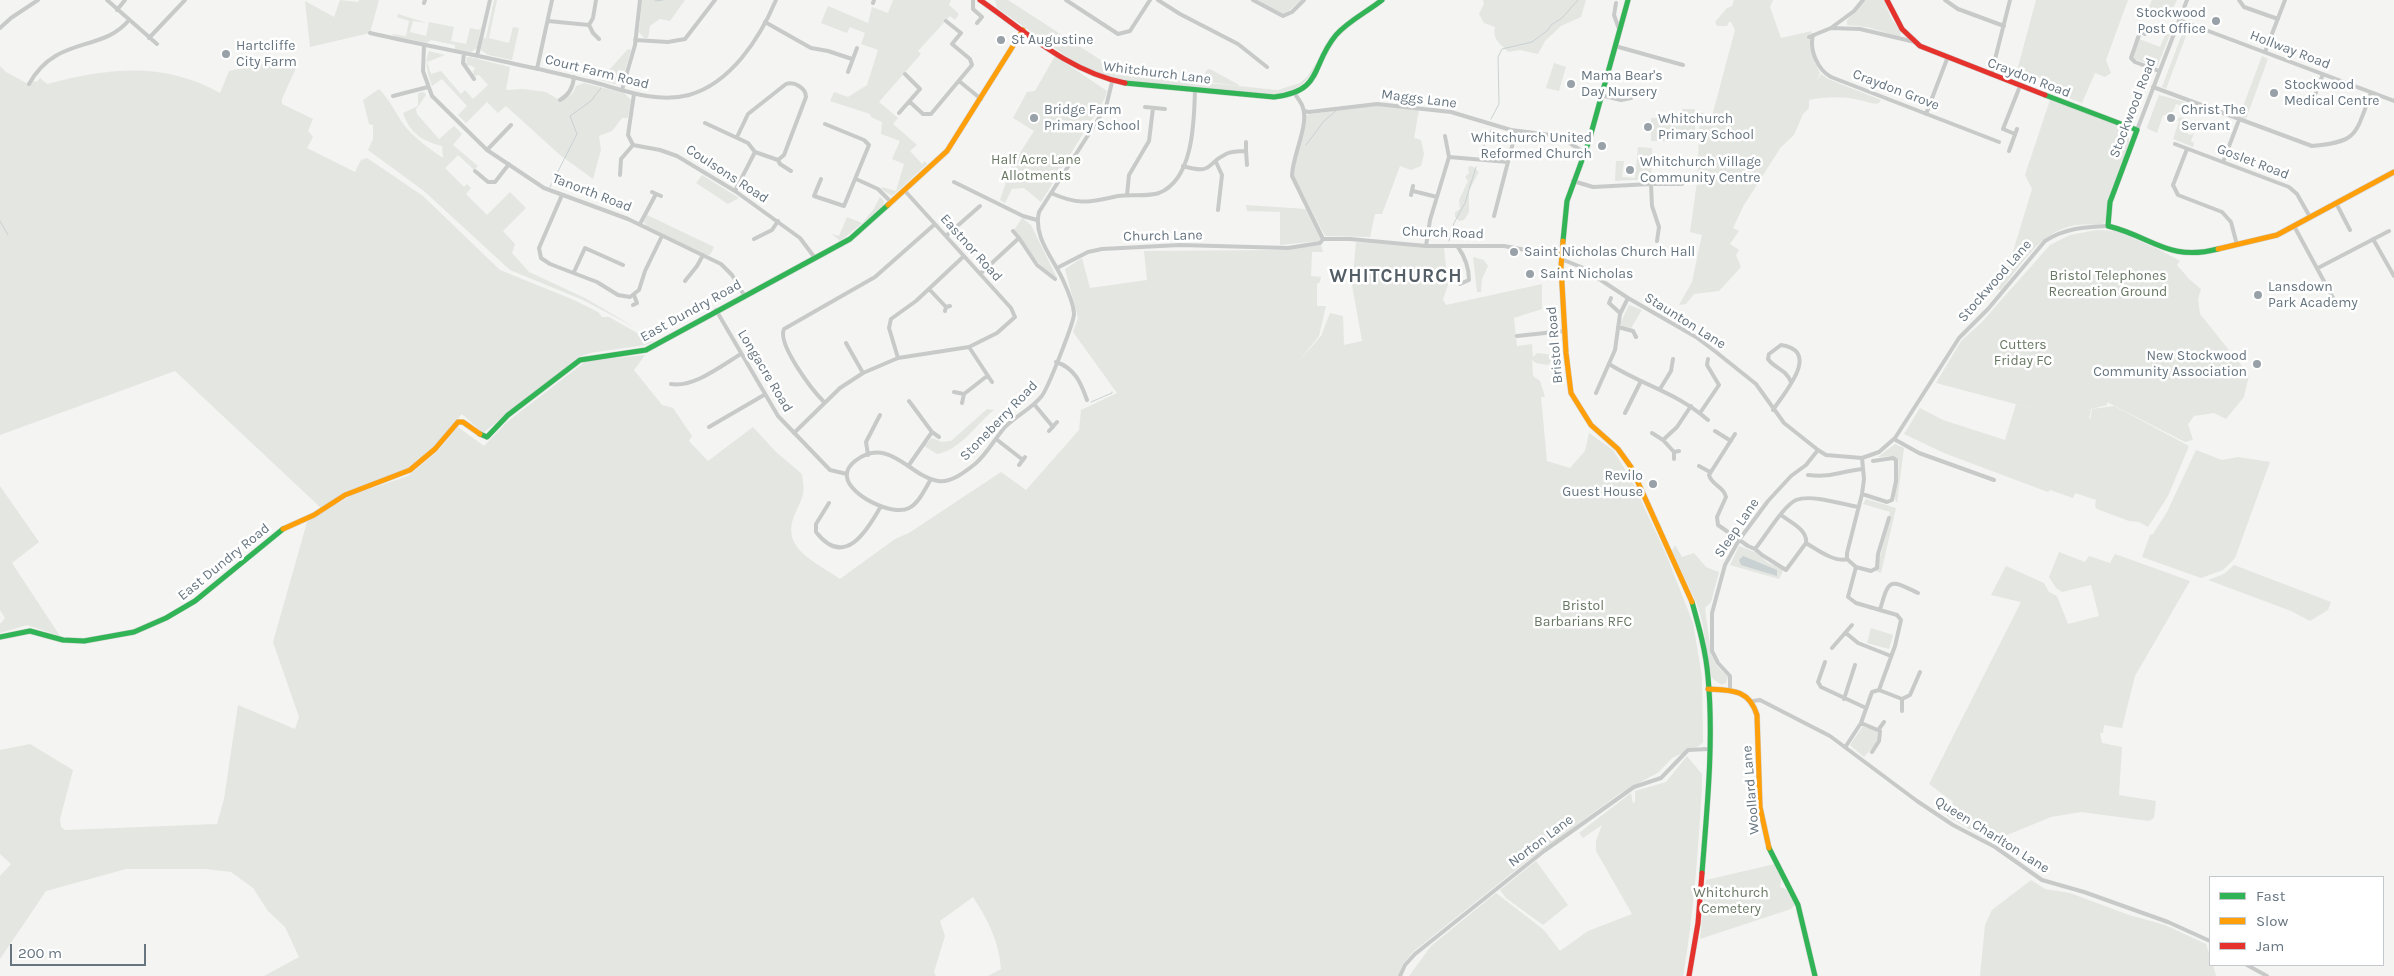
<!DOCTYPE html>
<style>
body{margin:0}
#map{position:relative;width:2394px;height:976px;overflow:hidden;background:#f4f4f2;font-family:Karla,sans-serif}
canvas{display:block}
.legend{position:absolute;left:2209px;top:876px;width:175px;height:90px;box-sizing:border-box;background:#fff;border:1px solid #c2c8cc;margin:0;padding:6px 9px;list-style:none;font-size:15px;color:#667580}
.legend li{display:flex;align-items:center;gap:10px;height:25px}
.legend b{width:25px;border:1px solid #c2c8cc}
.scale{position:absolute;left:10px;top:944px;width:136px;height:22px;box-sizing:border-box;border:2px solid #667580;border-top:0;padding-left:6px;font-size:15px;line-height:18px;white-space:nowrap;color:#667580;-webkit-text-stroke:4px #fff;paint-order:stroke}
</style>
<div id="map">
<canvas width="2394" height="976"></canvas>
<ul class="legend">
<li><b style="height:6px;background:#30b455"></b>Fast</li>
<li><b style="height:6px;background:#ff9f0a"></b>Slow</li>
<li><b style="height:6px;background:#e5322d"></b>Jam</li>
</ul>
<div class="scale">200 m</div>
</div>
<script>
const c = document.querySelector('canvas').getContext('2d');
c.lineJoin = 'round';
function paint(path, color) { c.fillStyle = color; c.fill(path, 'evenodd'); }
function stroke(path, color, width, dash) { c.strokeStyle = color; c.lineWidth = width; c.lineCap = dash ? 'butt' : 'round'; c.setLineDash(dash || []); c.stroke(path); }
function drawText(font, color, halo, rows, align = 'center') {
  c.font = font + ' Karla,sans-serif'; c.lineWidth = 5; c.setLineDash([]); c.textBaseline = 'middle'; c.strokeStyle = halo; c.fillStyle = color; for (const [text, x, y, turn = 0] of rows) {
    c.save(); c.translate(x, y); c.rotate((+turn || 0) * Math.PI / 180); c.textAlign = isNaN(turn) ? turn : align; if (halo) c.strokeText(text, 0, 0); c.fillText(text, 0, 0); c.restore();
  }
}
paint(new Path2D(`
 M340 0 358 2 359 0H379L370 33 310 47 305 1 334 17Z
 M494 0H497L489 38 509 43 513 27 519 28 512 60 488 55 481 50 483 38H486Z
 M642 0H685L670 21 660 19 650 26 648 38H644L639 32Z
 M893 0H951L949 5 959 14 955 20 950 16 918 51 921 54 879 102 898 118 893 124 917 145 910 151 922 164 925 161 927 164 892 196 881 189 882 187 896 191 904 164 892 159 900 141 881 134 882 122 871 117 870 114 830 101 834 92 848 97 867 85 878 50 861 44 865 33 850 27 847 33 821 23 828 6 868 23 872 7 888 13Z
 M995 0H1008L1113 68 1148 77 1278 90 1300 83 1307 77 1322 54C1312 76 1302 91 1277 95L1125 80 1100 74 1073 61 997 8Z
 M1257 0H1301L1284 15Z
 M1483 0H1586L1581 17 1561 26 1545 41 1538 54 1520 50 1508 52C1501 44 1492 40 1495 27L1484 23 1479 14 1484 4Z
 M1734 0H1773L1770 7 1781 38 1812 31C1806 42 1815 62 1820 73L1816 82 1821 74 1828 79 1881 100 1879 103C1871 105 1867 101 1859 100 1842 96 1825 97 1809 100V108L1803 114 1794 135 1781 147 1744 205 1733 228 1739 231 1730 244 1739 250 1736 255 1741 267 1719 291 1694 294 1686 304 1679 305 1692 282 1702 235 1690 232 1697 182 1700 112 1712 116 1735 30 1731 22H1729L1727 26H1717L1715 22 1727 8 1732 6Z
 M1865 0H1884L1891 18 1901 32 1900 37 1867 27 1847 25V20Z
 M2036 0H2128L2106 60 2111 73 2105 77 2095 73 2082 103 2045 89 2047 81 2036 76 2033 84 2015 78Z
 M2152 0H2177L2170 14 2149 7Z
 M398 14 427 23 413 21 410 32 426 36 429 22 454 27 451 41 466 44 470 28 479 30 481 27 477 48 471 52 455 49V45L431 40 427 43 394 36 392 34 406 36 409 21 397 17Z
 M2185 26 2189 28 2166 89 2162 87Z
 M2166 33 2170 35 2157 67 2134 59 2133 56 2139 39 2160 47Z
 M628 49 631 50 622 81 615 84 600 80Z
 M429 51 445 55 427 62 431 74 441 71 461 94 465 90 473 99 488 85 479 75 474 76 473 72 475 68 472 66 466 65 467 57H470L510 67 506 90 523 89 546 92 561 101 573 93 576 86 584 83 624 93 631 100 628 118H622L612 131 599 136 601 150 593 179 560 155 506 106 498 113 487 102 466 123 458 115 467 106 442 79 432 86C428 75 424 62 429 51Z
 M1055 56 1107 91 1105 98 1041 202 1024 188 1012 189 1005 203 1000 200 1011 167 1034 131 1013 118 1027 92 1035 91Z
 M2262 56 2268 59 2246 119 2239 117Z
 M291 58 295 61 296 68 282 99V104L313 119 308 131 313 137 307 148 355 172 361 160 367 158 423 196 500 270 574 300 598 312 602 317H609L653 342 645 345 590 353 579 357 483 433 462 414 434 446 411 467 345 492 321 508 175 371 0 435V66L6 72 30 85 34 81 37 82 40 78 47 84C108 68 163 61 220 93L229 71Z
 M1554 63 1566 67 1559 91 1546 88Z
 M1210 69 1239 85V86L1201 81 1207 70Z
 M379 89C390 100 395 112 404 125 412 136 431 150 443 158L442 146C422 141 410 133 403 113L418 106V93L424 92 426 95C422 100 420 105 416 109L417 114 439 139 454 126 462 134 453 145 478 166 474 170 458 155 445 168 464 187 467 184 471 188 466 194 487 215 510 192 526 208 503 231 515 244 512 253 529 272 585 298 636 328 583 300 510 270 424 191 368 150 373 139V125L369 124 363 100Z
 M2159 95 2189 103 2187 108 2176 104 2171 116 2163 115 2157 133 2148 129 2147 127Z
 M2050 100 2121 126 2129 137V144L2110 194 2106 220 2103 224C2094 225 2085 224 2076 225 2040 231 2022 264 2001 290L1997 289 2011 258 2032 189 2025 175Z
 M1371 105 1419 110 1414 138 1421 140 1424 154 1421 166 1411 170 1400 166 1382 214H1375L1370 237 1325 236 1293 175 1306 115Z
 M1682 109H1695V142L1651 141V118H1682Z
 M2180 117 2188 120 2189 124 2183 130 2190 135 2194 133 2191 141 2194 143 2193 147 2173 139 2179 121 2177 120Z
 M1638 147 1652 148 1651 179 1615 181 1616 161H1624L1622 177 1635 178Z
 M1472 166 1479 172 1469 190V212L1464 220 1459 221 1455 217V212L1460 209 1459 200 1468 181 1465 177 1469 173 1468 167Z
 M702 175 739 198 728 204 696 183Z
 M880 197 884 201 883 206 844 238 840 241 832 234 839 236 847 217 862 223 873 210Z
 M1246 205 1306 209 1321 237 1319 241 1280 245V212L1247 211Z
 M647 215 714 247 710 255H707L646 226 644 222Z
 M1022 218 1031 225 1057 278C1034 264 1031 249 1014 230Z
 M2096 230 2116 231 2158 249 2180 261 2177 265 2189 279 2201 289 2198 299 2200 314 2249 375 2244 397 2226 419 2214 413 2194 416 2188 424 2193 440 2185 442 2107 402V405L2091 409 2089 419H2076H2090L2092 409 2114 406 2189 446 2168 496 2148 527 2139 522 2129 521 2097 509 2095 506 2096 500 2075 493 2073 498 2050 490 2048 492 1944 453 1904 434 1920 408 1943 420 2005 440 2016 404 2072 419 1936 383 1961 341 1981 323 2050 245 2070 235Z
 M1356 242 1444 248 1448 285 1443 299 1446 305 1542 284V309L1514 318 1517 346 1532 344 1533 357 1537 353 1554 355 1562 353V360L1559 358 1553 359 1548 365 1536 363 1532 360 1533 376 1540 381 1545 397H1541L1547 461 1570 468 1585 451 1589 433 1613 450 1631 479 1666 554 1693 623 1702 677 1703 742 1699 746 1672 758 1659 772 1619 794 1527 861 1414 951 1403 964 1398 976H988L1001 969C999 941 988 920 973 897L940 921 945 936 934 972 936 976H264L299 957 285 927 268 911 253 888 231 872 206 869H126L46 891 0 959V876L11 864 0 854V750L30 744 73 770 60 819 61 827 65 830 217 824 224 799 238 705 295 729 299 717 273 642 307 522 352 495 408 476 438 451 458 427 484 446 507 422 586 361 645 355 634 370 662 405 673 408 692 436 689 441 708 461 753 427 776 452 802 474C805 495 804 494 795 514 779 549 817 562 840 579L895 539 909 533 1001 472 1026 490 1079 430 1081 410 1117 393 1073 332 1078 318 1065 269 1082 258 1090 288 1147 280 1144 251 1282 250 1321 245 1323 252H1312L1311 276 1321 277 1320 282 1317 284V306H1326L1319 336 1298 362 1321 336 1330 313 1343 316 1344 345 1362 341 1352 285Z
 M1473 257 1484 260 1488 266 1482 279 1481 292H1477Z
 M1629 305 1642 310 1631 328 1622 327 1620 324Z
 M987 409 994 410C975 425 961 450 937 454L924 446 932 438 942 442 951 441Z
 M1895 444 1904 448 1897 503C1891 496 1901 471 1898 459L1893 456 1878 457Z
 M2196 450 2222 460 2238 457 2270 462 2235 558 2223 570 2201 578 2142 557 2150 535 2153 534 2167 512Z
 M0 486 39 542 12 563 60 636 27 625 0 633V624L5 618 0 610Z
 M1866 499 1896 508 1881 573 1876 571 1890 519 1888 518 1890 512 1863 504Z
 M1675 545 1682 557 1694 553 1706 567 1719 572 1711 602 1705 608 1711 654 1716 665 1728 677 1726 683 1722 685 1714 680 1711 676 1702 621 1697 604 1672 551Z
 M1739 546 1755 552 1768 563 1784 569 1779 579 1730 565Z
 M2059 552 2085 562 2089 556 2110 563 2115 554 2190 581 2135 676 2122 728 2104 725 2103 733H2100L2102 743 2122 747 2119 795 2156 801 2154 818 2149 821 2081 812 2051 817 1995 840H1988L1947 816 1953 802 1929 784 2021 602 1991 595 2006 566 2044 583 2049 592 2057 596 2068 624 2099 616 2091 585 2062 592 2056 588 2049 577Z
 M2234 565 2331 602 2328 610 2310 621 2291 611 2208 580 2224 574Z
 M1871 628 1893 635 1889 649 1867 643Z
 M1863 726 1877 731C1880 743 1871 749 1864 757L1850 745Z
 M1687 756 1702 774V787C1698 851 1694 913 1683 976H1409L1431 946 1496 893 1544 930 1560 951 1588 931 1632 914 1596 851V841L1602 825 1583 838 1579 833 1631 793 1633 804 1635 801V791L1666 782Z
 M1536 861 1568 905 1543 925 1506 898 1500 890Z
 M1775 864 1782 876 1780 887 1790 891 1795 905 1791 909 1700 939 1706 880Z
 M2031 880 2045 889 2070 893 2129 915 2165 925 2206 944 2210 956V965H2213L2216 976H1980L1985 925 1992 910Z`), '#e4e6e1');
paint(new Path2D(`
 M1743 556 1777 570V576L1741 565 1739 560Z`), '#c9d1d3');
stroke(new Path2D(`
 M655 1 663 0
 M1491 119 1499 104 1498 57 1502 49 1532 42 1548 30 1551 25 1562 18 1578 0
 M1306 145 1324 121 1336 111
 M1480 155 1491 130
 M550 187 577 134 570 116 591 101 601 88
 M0 221 8 235
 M1449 241 1454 223 1465 203 1476 167
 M1091 402 1112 393V392`), '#c9d1d3', 1);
const fast = new Path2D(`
 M1125 83 1274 97C1324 91 1310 66 1336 35 1348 21 1367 12 1382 0
 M2045 95 2137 130 2110 202 2108 226C2153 237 2168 262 2218 249
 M1563 241 1567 201 1589 141 1628 0
 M480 434 487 437 508 415 580 360 646 350 850 239 888 205
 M1692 602C1699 627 1706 652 1708 677 1714 741 1707 809 1702 873
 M0 637 30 631 63 640 84 641 134 632 166 618 195 601 283 529
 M1769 848 1798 905 1815 976`);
const slow = new Path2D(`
 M888 205 947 151 1023 30
 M1563 241 1561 267 1566 353 1571 393 1591 425 1618 449 1631 467 1692 602
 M2218 249 2277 235 2394 172
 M283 529 314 515 345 495 410 470 435 449 458 422H463L480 434
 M1708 689C1731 690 1749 689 1757 715L1760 807 1769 848`);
const jam = new Path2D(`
 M980 0C1026 32 1069 72 1125 83
 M1887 0 1902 29 1920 46 2045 95
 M1689 976 1698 923 1702 873`);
stroke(fast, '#d1d1d1', 6);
stroke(slow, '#d1d1d1', 6);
stroke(jam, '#d1d1d1', 6);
stroke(new Path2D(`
 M107 0 157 44
 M973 0V9L982 17 977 23
 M1066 0 1118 34 1130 31 1150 0
 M1158 0 1180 14 1238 44 1267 67
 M1253 0 1283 16 1292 12 1304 0
 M1945 0 1958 9 2004 26
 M2239 0 2244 7 2278 19
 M424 3 425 0
 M873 3 874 0
 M1616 3 1614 15 1619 29
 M117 10 125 0
 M2179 20 2394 101
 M548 21 589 25 593 18 596 0
 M765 22 811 48 828 51 852 59
 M589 25 593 33 599 39
 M0 28 11 18 38 0
 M1831 28 1854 11 1863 0
 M370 33C418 44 467 53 515 64 540 69 564 75 589 81 621 89 655 104 689 95 731 83 760 38 776 0
 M2145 34 2140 32 2131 58 2135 62 2159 71
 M1813 35C1809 50 1818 70 1831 77L1999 142
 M1809 37 1831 28 1860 29 1915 42
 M149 38 185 0
 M635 40 668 42 685 39 715 0
 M424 45 423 71 432 96 487 150 544 188 628 219 721 264 732 275 744 295
 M1615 46 1683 65
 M2265 52 2285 0
 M464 53 463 63 474 79
 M477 56 490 0
 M537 69 552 0
 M848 72 857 48
 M1991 75 2010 0
 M959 81 981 99
 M29 84C56 35 102 53 129 20
 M2153 87 2312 146C2359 142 2355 134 2371 93
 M622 90 635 45 640 0
 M634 94 628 135 633 145 660 150 677 156 735 191 800 238 815 258
 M1295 94C1298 99 1302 103 1303 108 1309 125 1292 157 1292 176L1323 239
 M1600 95 1621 100 1631 98
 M393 96 428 87
 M2308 98 2319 102
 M560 100C569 95 573 88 574 77
 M2313 100 2323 74
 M910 102 923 114H931L972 65 970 59 952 44 961 33 946 21
 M1145 107 1165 109
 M1304 111 1309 112 1377 104 1451 112 1511 130 1559 136 1585 153
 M899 113 920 89 905 74
 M1926 114 1947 59
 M705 123 748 143 755 152 735 191
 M2137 130 2187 0
 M2015 134 2003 129 2020 86
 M1445 136 1449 157
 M737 137 748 114 786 84C794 81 806 88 806 97L784 155 778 160 755 152
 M2175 144 2289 187 2297 194 2310 217
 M2187 149 2173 185 2178 195 2222 212 2231 222 2237 245
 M487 150 511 125
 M1246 151 1247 165
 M2009 151 2017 129
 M778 160 780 164 791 171
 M1216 162 1222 175 1218 210
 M2223 162 2239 120
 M1183 166C1214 175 1205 164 1226 154 1232 151 1239 151 1246 151V142
 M475 171 488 182H495L509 164
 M620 175 621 159 633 145
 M821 179 814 196 844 206 869 145 864 140 825 124
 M856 179 878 189 891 202
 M1573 181 1593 187 1651 184 1652 206 1659 227 1657 241
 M954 182 1023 216 1037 220
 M1651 184H1682
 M1413 191 1437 197
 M652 192 661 196
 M1051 193C1080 206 1089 202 1118 196 1131 194 1147 197 1159 193 1194 179 1194 120 1195 90
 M562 195 539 248 541 258 550 264 597 282 618 295 630 297 639 290 645 271 662 236
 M1127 195 1129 175 1149 141 1153 108
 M1411 195 1413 186
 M2336 203 2350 230
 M1494 216 1516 131
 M640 224 656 194
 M2294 226 2338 307
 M1013 231 1019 238
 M946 236 980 206
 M754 239 772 230 778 221
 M1323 239H1350L1426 246H1504L1537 252 1561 253
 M2373 239 2394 276
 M1426 246 1430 220 1449 157 1508 162
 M1458 247C1465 257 1469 267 1469 280L1460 284
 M1561 259 1581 267 1628 298 1696 337 1716 352 1756 384 1784 423 1818 450 1826 455 1862 458 1879 452 1895 438 1959 338 1988 309 2045 241C2065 228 2085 227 2108 226
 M1057 268 1088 252 1102 249 1180 245 1288 248 1320 243 1323 239
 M2318 268 2389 231
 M574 272 585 248 623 265
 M980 274 1019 238 1037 265 1055 279
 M685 281 697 266 703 255
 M929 289 946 307
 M1611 298 1609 303 1620 313
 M633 305 637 303 634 295
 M716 310 778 416 830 470 847 474
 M945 311 946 307 950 306
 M1618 327 1633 331 1636 337
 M1517 336 1564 331
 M846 343 863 373
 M969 347 992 382
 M898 358 889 328 891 319 916 301 964 256
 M1056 362C1075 368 1081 383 1087 400
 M1609 364C1644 386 1676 392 1708 420
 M671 384C694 388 722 365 741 354
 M1660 389 1671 371 1673 359
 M954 392 964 394 987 376
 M1596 393 1615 350 1620 314 1628 298
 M824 402C812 390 777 344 784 329L875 277 935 224
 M962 403 964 394
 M1034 404 1053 427
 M1773 410C1784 393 1822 351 1781 345L1769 354 1768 359C1775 369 1786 369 1791 382
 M1625 413 1640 383
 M1700 413 1719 385 1707 365 1708 359
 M709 427 764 395
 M1049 431 1057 422
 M1715 431 1731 441
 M932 432 939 437
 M794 433 840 388 863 373 898 358 969 347 997 333 1015 317 1011 308 905 191
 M1652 433 1663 440 1674 452
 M1735 434 1709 475C1712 486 1724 486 1726 497L1717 517 1718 525 1748 546 1755 549C1765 537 1783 506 1796 500 1811 494 1842 504 1858 507
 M996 439 1023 460
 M1894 439 1919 453 1994 480
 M1663 440 1677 427 1691 406
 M868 455 866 442 880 415
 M1674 459V452L1679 451
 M909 465 932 432 909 401
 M1019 465 1025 457
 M1699 466 1710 472
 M1808 475C1832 478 1841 471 1863 469
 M931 479C925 489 919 503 909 508 893 517 849 495 847 477 846 470 850 465 855 461 889 435 910 477 938 481 951 483 965 472 975 464 987 454 995 438 1006 426 1017 415 1031 409 1041 397 1047 391 1075 320 1074 313 1073 301 1067 289 1062 278 1052 257 1033 236 1039 212L1106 107 1112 82
 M1862 494 1887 502 1892 500 1896 481V460L1893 458 1873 461
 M829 503 816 524V532C844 568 866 533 881 506
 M1806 543C1816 549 1835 563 1847 559
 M1755 549 1762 555 1786 570 1806 543C1808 530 1790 522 1781 515
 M1856 567 1871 571 1877 568 1878 554 1889 518
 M1880 610C1889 578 1889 579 1918 593
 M1846 633 1858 643 1891 656
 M1832 648 1852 625
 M1825 662 1818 682 1821 687 1866 708
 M1730 690V676L1718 663 1712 651V613L1725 565 1739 540 1768 501 1791 476 1806 465 1818 450
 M1879 690 1902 699
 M1844 699 1855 665
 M1753 701 1760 700 1830 736 1917 801 1953 825 1995 847 2042 880 2084 892 2168 922 2210 941
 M1902 711V699L1910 695 1920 672
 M1861 723 1880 731 1879 741 1872 752
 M1879 729 1884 722
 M1846 746 1861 723 1872 692 1879 690 1895 646 1901 620 1897 615 1856 603 1848 597 1856 567 1847 559V553L1862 494 1864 479 1862 458
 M2247 965 2267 976
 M1400 976 1405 965 1415 954 1544 851 1634 787 1661 778 1688 750 1709 749`), '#c8caca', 4);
stroke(fast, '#30b455', 5);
stroke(slow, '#ff9f0a', 5);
stroke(jam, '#e5322d', 5);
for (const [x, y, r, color] of [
 [2216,21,5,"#98a1a8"],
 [1001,40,5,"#98a1a8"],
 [226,54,5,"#98a1a8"],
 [1571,84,5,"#98a1a8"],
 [2274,93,5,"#98a1a8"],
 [1034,118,5,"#98a1a8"],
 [2171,118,5,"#98a1a8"],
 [1648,127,5,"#98a1a8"],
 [1602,146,5,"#98a1a8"],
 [1630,170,5,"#98a1a8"],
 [1514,252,5,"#98a1a8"],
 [1530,274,5,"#98a1a8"],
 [2258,295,5,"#98a1a8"],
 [2257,364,5,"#98a1a8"],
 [1653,484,5,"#98a1a8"]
]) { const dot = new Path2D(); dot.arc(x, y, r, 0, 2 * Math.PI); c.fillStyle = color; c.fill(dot); stroke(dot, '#fff', 2); }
drawText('14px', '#667580', '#fff', [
 ["Stockwood",2206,13,"right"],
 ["Post Office",2206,29,"right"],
 ["St Augustine",1011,40],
 ["Hartcliffe",236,46],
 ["City Farm",236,62],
 ["Mama Bear's",1581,76],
 ["Day Nursery",1581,92],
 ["Stockwood",2284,85],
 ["Medical Centre",2284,101],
 ["Bridge Farm",1044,110],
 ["Primary School",1044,126],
 ["Christ The",2181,110],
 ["Servant",2181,126],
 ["Whitchurch",1658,119],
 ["Primary School",1658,135],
 ["Whitchurch United",1592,138,"right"],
 ["Reformed Church",1592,154,"right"],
 ["Whitchurch Village",1640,162],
 ["Community Centre",1640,178],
 ["Saint Nicholas Church Hall",1524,252],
 ["Saint Nicholas",1540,274],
 ["Lansdown",2268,287],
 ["Park Academy",2268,303],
 ["New Stockwood",2247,356,"right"],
 ["Community Association",2247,372,"right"],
 ["Revilo",1643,476,"right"],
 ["Guest House",1643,492,"right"]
], 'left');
drawText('14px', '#667580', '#fff', [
 ["Hollway Road",2290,50,21],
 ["Court Farm Road",597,72,14],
 ["Whitchurch Lane",1157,73,7],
 ["Craydon Road",2029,78,21],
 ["Craydon Grove",1896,90,21],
 ["Maggs Lane",1419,99,7],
 ["Stockwood Road",2133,108,-69],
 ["Goslet Road",2253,162,21],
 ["Coulsons Road",727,174,33],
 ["Tanorth Road",592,193,21],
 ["Church Road",1443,233,2],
 ["Church Lane",1163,236,-1],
 ["Eastnor Road",971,248,48],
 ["Stockwood Lane",1995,281,-49],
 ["East Dundry Road",691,311,-29],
 ["Staunton Lane",1685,321,32],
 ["Bristol Road",1555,345,-95],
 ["Longacre Road",765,371,59],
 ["Stoneberry Road",999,421,-46],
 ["Sleep Lane",1737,528,-56],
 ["East Dundry Road",224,562,-39],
 ["Woollard Lane",1751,790,-95],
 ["Queen Charlton Lane",1992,835,32],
 ["Norton Lane",1541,841,-37]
]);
drawText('14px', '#697864', '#fff', [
 ["Half Acre Lane",1036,160],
 ["Allotments",1036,176],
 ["Bristol Telephones",2108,276],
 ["Recreation Ground",2108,292],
 ["Cutters",2023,345],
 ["Friday FC",2023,361],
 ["Bristol",1583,606],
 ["Barbarians RFC",1583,622],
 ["Whitchurch",1731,893],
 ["Cemetery",1731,909]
]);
c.letterSpacing = '1px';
drawText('bold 19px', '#535e66', '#fff', [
 ["WHITCHURCH",1396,277]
]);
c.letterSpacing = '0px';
</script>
